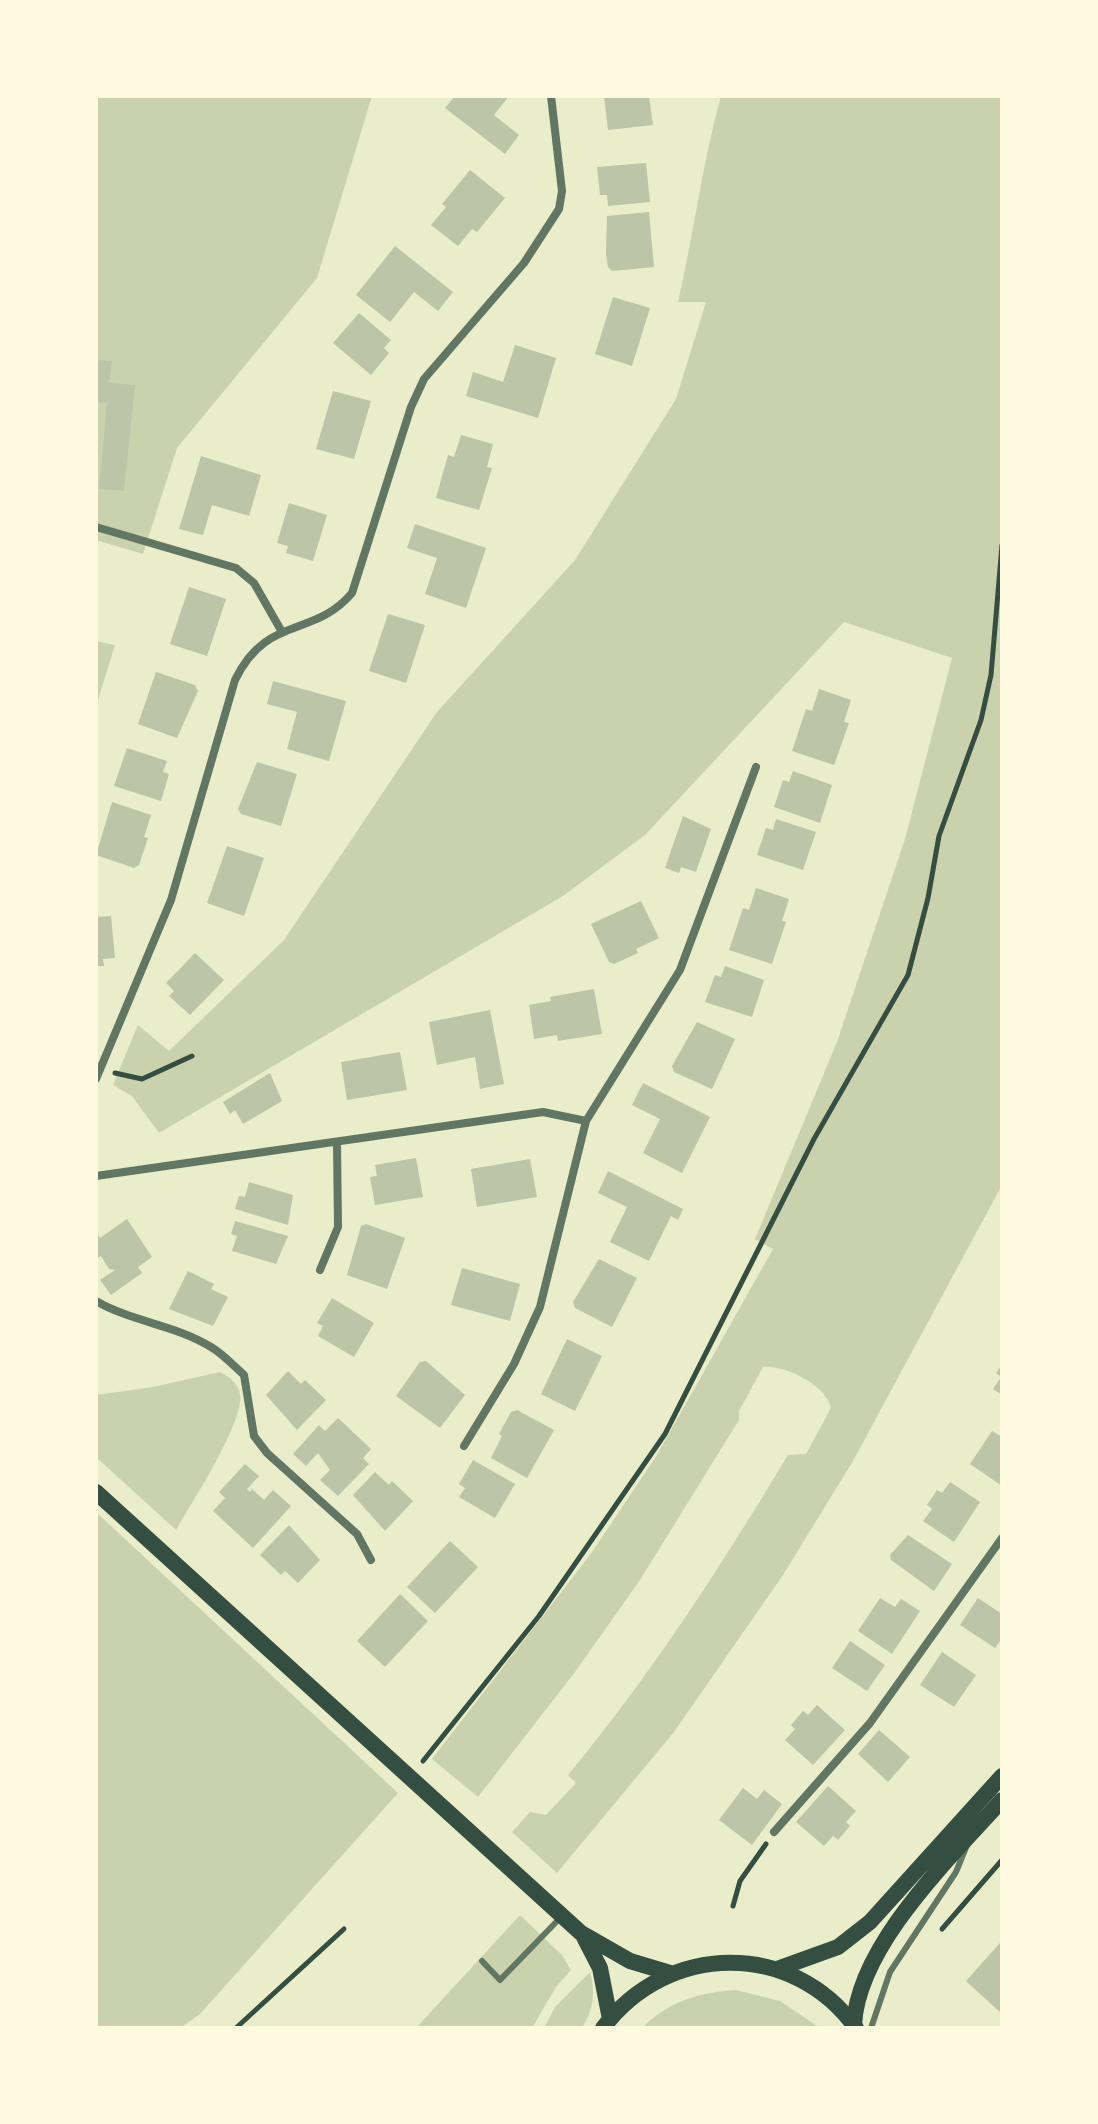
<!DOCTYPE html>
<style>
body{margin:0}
#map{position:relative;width:1098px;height:2124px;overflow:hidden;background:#e9edc9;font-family:"Exo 2",sans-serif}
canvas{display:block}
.frame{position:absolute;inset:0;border:98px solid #fefae0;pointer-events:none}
</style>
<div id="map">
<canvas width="1098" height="2124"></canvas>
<div class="frame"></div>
</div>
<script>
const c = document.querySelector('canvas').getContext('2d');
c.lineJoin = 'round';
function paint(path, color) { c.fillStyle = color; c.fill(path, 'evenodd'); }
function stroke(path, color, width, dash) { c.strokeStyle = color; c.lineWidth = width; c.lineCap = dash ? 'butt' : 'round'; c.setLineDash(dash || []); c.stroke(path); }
paint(new Path2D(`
 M96 96H372L317 278 177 448 143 554 96 540Z
 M721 96H1002V1185L853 1461 783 1575 674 1732 557 1873 512 1832 530 1812 546 1815 576 1783 568 1775C651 1675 721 1566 788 1455L806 1454 831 1408C826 1385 785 1365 763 1367L739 1411V1420L640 1580 575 1672 478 1797 432 1759 590 1555 657 1455 773 1249 755 1239 837 1042 905 839 952 658 844 622 645 835 563 896 159 1133 132 1096 113 1085 138 1025 169 1051 284 940 437 712 575 560 676 399 706 302H678C694 233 702 164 721 96Z
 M96 641 115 645 96 706Z
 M220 1372C230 1377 238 1384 240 1394 245 1421 191 1504 176 1530L96 1457V1395L153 1387Z
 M96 1512 398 1793 200 2014 180 2028H96Z
 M520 1915 562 1955 571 1970 556 1987 532 2028H416Z
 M590 1972C596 1992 593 2011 582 2028H544L555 2007Z
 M736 1990 780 2001 820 2028H642C668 2002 699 1992 736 1990Z`), '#cad2ad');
paint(new Path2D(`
 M455 96H509L494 115 519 135 505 154 445 108Z
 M604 96H649L653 125 608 130Z
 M646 163 650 202 608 206 607 195H600L597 167Z
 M470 170 505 198 477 232 472 229 458 246 431 225 446 207 442 204Z
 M649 212 654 267 612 271 608 267 606 254 607 216Z
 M395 246 453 292 438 311 414 292 390 322 356 295Z
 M613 297 650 308 632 366 595 354Z
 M359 313 391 340 384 348 389 353 371 375 333 343Z
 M515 345 556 358 538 418 466 396 473 372 503 382Z
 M96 360 112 361 109 383 135 385 124 491 99 489 107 403 96 402Z
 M333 391 371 401 354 459 316 449Z
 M461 435 493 444 487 467 492 468 479 510 436 498 448 455 454 457Z
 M201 456 261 475 249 516 212 505 203 535 179 529Z
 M289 503 327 515 313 561 286 553 288 546 277 543Z
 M415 524 486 548 466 608 425 594 437 558 407 548Z
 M189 587 226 599 207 656 170 644Z
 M388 614 425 625 406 683 369 671Z
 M156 672 195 685 198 691 177 738 138 724Z
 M273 681 346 701 329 761 287 749 297 712 267 704Z
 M819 689 851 700 844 722 849 723 834 765 792 751 806 709 812 711Z
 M127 748 167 761 163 772 169 774 161 801 114 786Z
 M257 762 297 774 281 826 241 814 238 809Z
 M793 771 832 785 820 823 774 807 783 780 789 782Z
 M112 802 151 815 144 837 148 838 139 865 134 868 96 855Z
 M683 816 711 829 696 872 681 867 679 873 665 868Z
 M776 819 816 832 803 870 757 855 766 828 773 830Z
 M227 846 264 858 244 916 207 903Z
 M756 888 789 899 782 921 786 922 772 964 729 950 743 908 749 910Z
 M641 901 659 938 636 949 638 953 614 964 609 962 591 924Z
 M111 916 115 958 103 959 104 966H96V917Z
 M195 953 224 980 190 1015 169 996 174 991 166 983Z
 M725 966 764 980 752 1017 705 1002 715 975 721 977Z
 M594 989 602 1034 558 1041 557 1035 534 1039 529 1005 551 1001 550 997Z
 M490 1010 504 1084 480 1089 475 1057 437 1065 429 1022Z
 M697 1022 735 1039 712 1089 674 1072 672 1066Z
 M400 1052 407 1090 347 1100 341 1062Z
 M270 1073 282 1101 243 1124 235 1110 230 1114 223 1102Z
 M643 1083 710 1117 682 1173 643 1153 660 1119 632 1105Z
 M416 1158 423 1197 375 1205 370 1177 377 1176 375 1165Z
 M530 1159 537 1197 477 1207 471 1169Z
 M608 1171 683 1209 678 1220 671 1216 649 1261 610 1242 627 1207 598 1193Z
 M249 1182 293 1195 288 1225 235 1209 239 1196 245 1197Z
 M127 1219 152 1257 138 1267 142 1273 111 1295 100 1280 115 1270 109 1269 101 1256 96 1259V1231L100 1238Z
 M235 1221 288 1236 276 1264 232 1251 237 1236 231 1234Z
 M366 1224 405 1238 387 1289 347 1275 361 1226Z
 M599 1259 637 1278 612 1327 575 1308 573 1302Z
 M462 1268 520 1284 510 1321 451 1305Z
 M188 1271 214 1284 211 1289 228 1297 213 1326 169 1309Z
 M332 1298 374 1323 354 1357 318 1336 323 1326 317 1323Z
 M567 1339 602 1356 575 1411 541 1394Z
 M426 1361 465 1395 440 1428 396 1396 420 1362Z
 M1002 1365V1395L993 1389 1001 1377 996 1373Z
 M288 1371 301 1384 305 1380 326 1400 297 1430 266 1395Z
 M517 1410 554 1430 527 1478 491 1458 502 1436 499 1434 511 1412Z
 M338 1418 371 1449 363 1458 369 1464 338 1496 320 1480 330 1470 318 1453 306 1466 293 1454 319 1425 325 1431Z
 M992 1431 1002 1437V1486L970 1464Z
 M473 1460 515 1484 495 1518 459 1497 465 1488 459 1484Z
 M245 1464 259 1476 247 1489 250 1492 252 1489 264 1500 273 1490 291 1506 253 1548 213 1511 225 1498 219 1492Z
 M375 1472 389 1485 392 1481 413 1501 385 1531 353 1495Z
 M950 1482 980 1502 954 1542 923 1521 932 1509 927 1505 937 1490 942 1493Z
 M289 1525 320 1560 298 1583 285 1571 281 1575 260 1555Z
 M908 1535 952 1564 934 1591 891 1560 890 1555Z
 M450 1541 478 1567 435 1613 407 1587Z
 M400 1594 428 1621 385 1667 357 1641Z
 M880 1598 895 1607 901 1599 920 1611 892 1654 858 1631Z
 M978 1598 1002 1614V1638L995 1648 960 1625Z
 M850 1641 885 1665 867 1691 832 1668Z
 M942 1652 976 1675 954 1707 920 1685Z
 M817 1705 845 1730 813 1765 785 1740 795 1729 791 1725 803 1711 808 1715Z
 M879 1730 910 1757 888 1782 858 1754Z
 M828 1786 856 1811 846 1822 850 1826 838 1840 833 1836 824 1846 796 1822Z
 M743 1788 757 1799 764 1790 782 1804 752 1845 719 1820Z
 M1000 1943 1002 1945V2014L966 1981Z`), '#bcc5a7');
stroke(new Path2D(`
 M115 1073 142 1079 192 1056
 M423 1761 539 1616 665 1434 814 1139 908 975 928 898 939 836 981 720 991 675 1002 545
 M733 1906 740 1881 766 1844
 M942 1929 1002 1860
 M236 2028 344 1929`), '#344e41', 5);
stroke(new Path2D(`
 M482 1961 500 1980 562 1916
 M871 2028 890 1972 956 1872 967 1845`), '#617663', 6);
stroke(new Path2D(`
 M96 527 236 568 254 583 282 632
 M96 1079 171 900 235 680C267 614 313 639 352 593L411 407 424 379 524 263 559 209 562 191 551 96
 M96 1176 543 1112 586 1121 680 970 756 767
 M320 1270 338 1227 337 1144
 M96 1301C132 1322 176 1325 211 1347 223 1354 234 1366 244 1375L254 1436 267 1453 357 1534 371 1560
 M464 1446 514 1364 540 1307 586 1121
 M774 1832 870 1723 1002 1538`), '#617663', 8);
stroke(new Path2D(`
 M96 1492 581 1933 630 1961 670 1973
 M584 1937 600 1968 610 2019
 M777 1969 838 1947 870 1922 1002 1776
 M854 2025C858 1945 951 1857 1002 1800
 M603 2028C667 1942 793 1940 856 2028`), '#344e41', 16);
</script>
